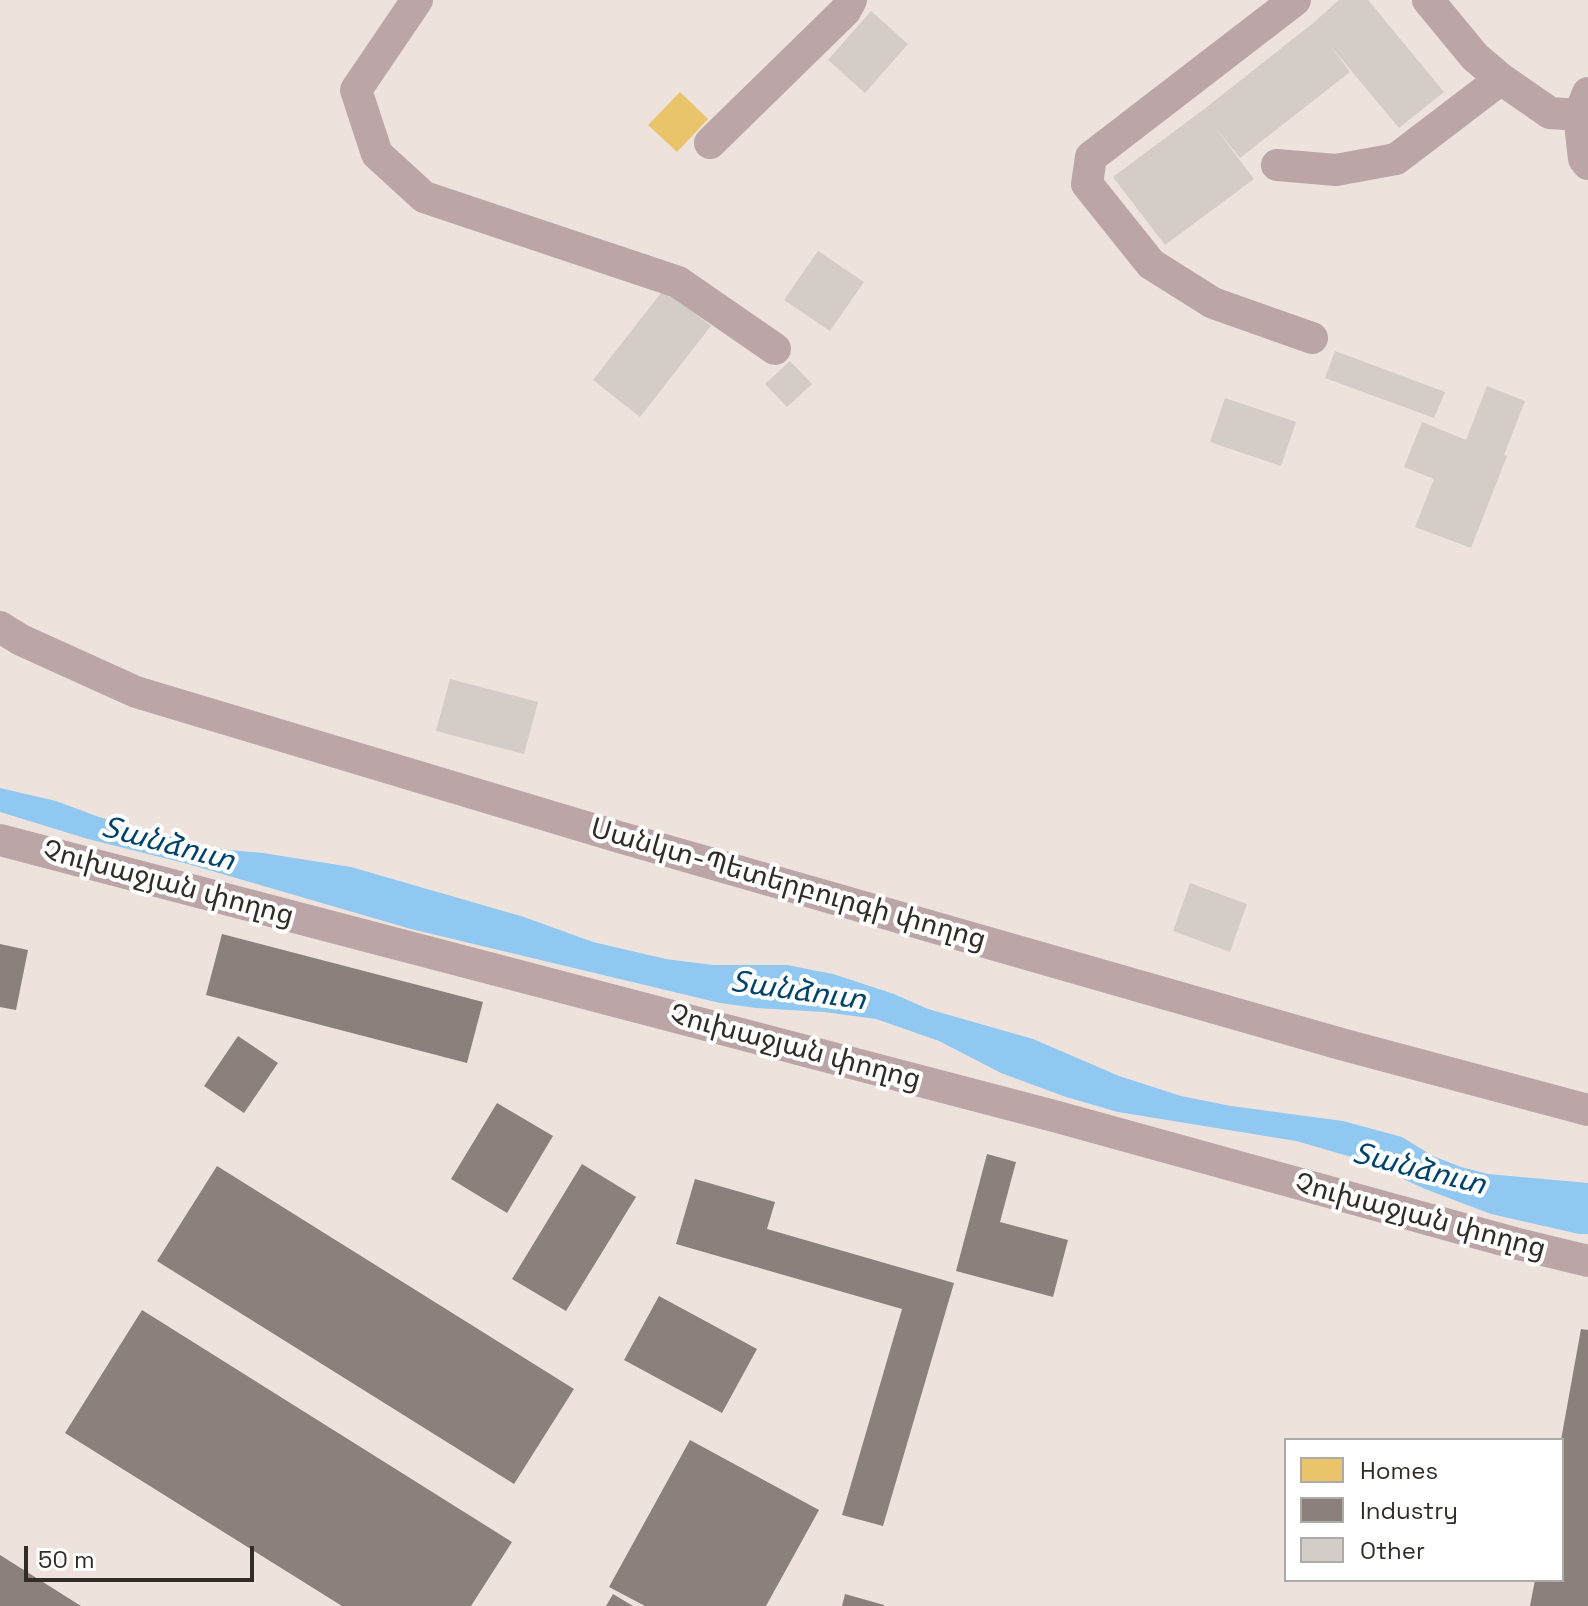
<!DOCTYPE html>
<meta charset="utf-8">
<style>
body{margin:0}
#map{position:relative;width:1588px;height:1606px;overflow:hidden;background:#ede3dc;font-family:"Space Grotesk",sans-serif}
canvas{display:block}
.legend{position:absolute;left:1284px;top:1438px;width:280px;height:144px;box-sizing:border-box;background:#fff;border:2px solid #adaba9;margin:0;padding:10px 14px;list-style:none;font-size:24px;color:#322c27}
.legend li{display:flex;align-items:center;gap:16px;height:40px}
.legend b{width:40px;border:2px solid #adaba9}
.scale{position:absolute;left:24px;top:1546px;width:230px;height:36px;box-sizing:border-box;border:4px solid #322c27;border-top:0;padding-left:10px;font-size:24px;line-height:28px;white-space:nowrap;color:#322c27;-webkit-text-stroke:6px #fff;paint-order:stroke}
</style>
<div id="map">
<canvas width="1588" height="1606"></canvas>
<ul class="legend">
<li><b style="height:22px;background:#e9c46a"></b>Homes</li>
<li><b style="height:22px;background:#8a817c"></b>Industry</li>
<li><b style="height:22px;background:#d4ccc7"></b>Other</li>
</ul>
<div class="scale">50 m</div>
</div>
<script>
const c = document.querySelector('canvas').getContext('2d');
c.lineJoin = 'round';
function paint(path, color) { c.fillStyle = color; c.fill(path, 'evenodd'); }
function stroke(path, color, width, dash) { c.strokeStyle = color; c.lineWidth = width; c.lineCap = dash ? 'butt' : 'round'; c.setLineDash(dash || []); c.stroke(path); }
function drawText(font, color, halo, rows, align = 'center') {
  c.font = font + ' "Space Grotesk","Noto Sans Armenian",sans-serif'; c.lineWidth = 8; c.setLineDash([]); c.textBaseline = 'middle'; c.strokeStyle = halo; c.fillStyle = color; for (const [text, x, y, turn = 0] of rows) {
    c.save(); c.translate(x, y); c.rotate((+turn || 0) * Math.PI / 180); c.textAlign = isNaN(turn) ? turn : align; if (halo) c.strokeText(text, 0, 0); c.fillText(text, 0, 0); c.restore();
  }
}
paint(new Path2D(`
 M0 788 56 801 99 817 217 849 263 853 351 867 524 917 593 942 666 959 713 965H787L833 974 894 994 928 1009 1033 1039 1119 1076 1181 1096 1231 1106 1343 1121 1402 1137 1433 1156 1461 1167 1488 1174 1588 1183V1234H1579L1491 1214 1425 1189 1362 1160 1296 1141 1118 1112 1066 1097 1001 1073 939 1041 876 1019 824 1012 756 1008 720 1003 411 929 188 864 88 839 0 812Z`), '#91c8f2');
paint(new Path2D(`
 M680 92 708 119 677 152 648 125Z`), '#e9c46a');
paint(new Path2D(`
 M222 934 483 1002 467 1063 206 995Z
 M0 944 28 950 16 1010 0 1007Z
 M238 1036 278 1063 244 1113 204 1086Z
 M497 1103 553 1136 507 1213 451 1179Z
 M987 1154 1016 1162 1000 1222 1068 1240 1053 1297 956 1271Z
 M582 1164 636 1197 566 1311 512 1279Z
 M217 1166 574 1389 514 1484 157 1261Z
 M695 1179 775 1202 767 1229 954 1283 883 1526 842 1515 902 1309 676 1244Z
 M659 1296 757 1349 722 1413 624 1360Z
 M142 1310 512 1542 471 1606H342L65 1433Z
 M1581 1329 1588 1330V1606H1530L1535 1580H1562L1561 1440Z
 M690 1440 819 1510 766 1606H645L609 1587Z
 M0 1555 81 1606H0Z
 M613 1594 633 1606H606Z
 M845 1594 884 1605V1606H842Z`), '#8a817c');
paint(new Path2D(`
 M1339 0H1368L1444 92 1399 128 1329 44 1350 72 1240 158 1214 126 1254 179 1165 245 1113 177 1203 110 1312 24Z
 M871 11 908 44 865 93 828 60Z
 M818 251 864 282 830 331 784 300Z
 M664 289 711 326 640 417 593 380Z
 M1335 351 1445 392 1434 418 1325 378Z
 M790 361 812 384 787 407 765 384Z
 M1487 386 1525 401 1504 455 1507 456 1471 548 1415 527 1434 479 1404 467 1422 422 1466 440Z
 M1225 398 1296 422 1281 466 1210 442Z
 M450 679 538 702 524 754 436 731Z
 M1190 883 1247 904 1230 952 1173 931Z`), '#d4ccc7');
stroke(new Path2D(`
 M417 0 356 90 377 154 424 197 678 282 775 349
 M1295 0 1091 157 1087 184 1151 264 1213 303 1312 338
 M1428 0 1475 57 1501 79 1550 113 1579 115
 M1588 93 1579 115 1584 159 1588 164
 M710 143 845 11 851 0
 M1277 165 1336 170 1396 159 1501 79
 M0 627 21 640 136 692 619 837 1341 1044 1588 1110
 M0 840 1054 1116 1514 1243 1588 1261`), '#bba5a6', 32);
drawText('28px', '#322c27', '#fff', [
 ["Չուխաջյան փողոց",168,884,15],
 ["Սանկտ-Պետերբուրգի փողոց",788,885,16],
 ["Չուխաջյան փողոց",795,1048,15],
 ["Չուխաջյան փողոց",1420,1217,15]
]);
drawText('italic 30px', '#00446c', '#fff', [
 ["Տանձուտ",168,845,15],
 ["Տանձուտ",798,992,8],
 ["Տանձուտ",1419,1170,14]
]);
</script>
